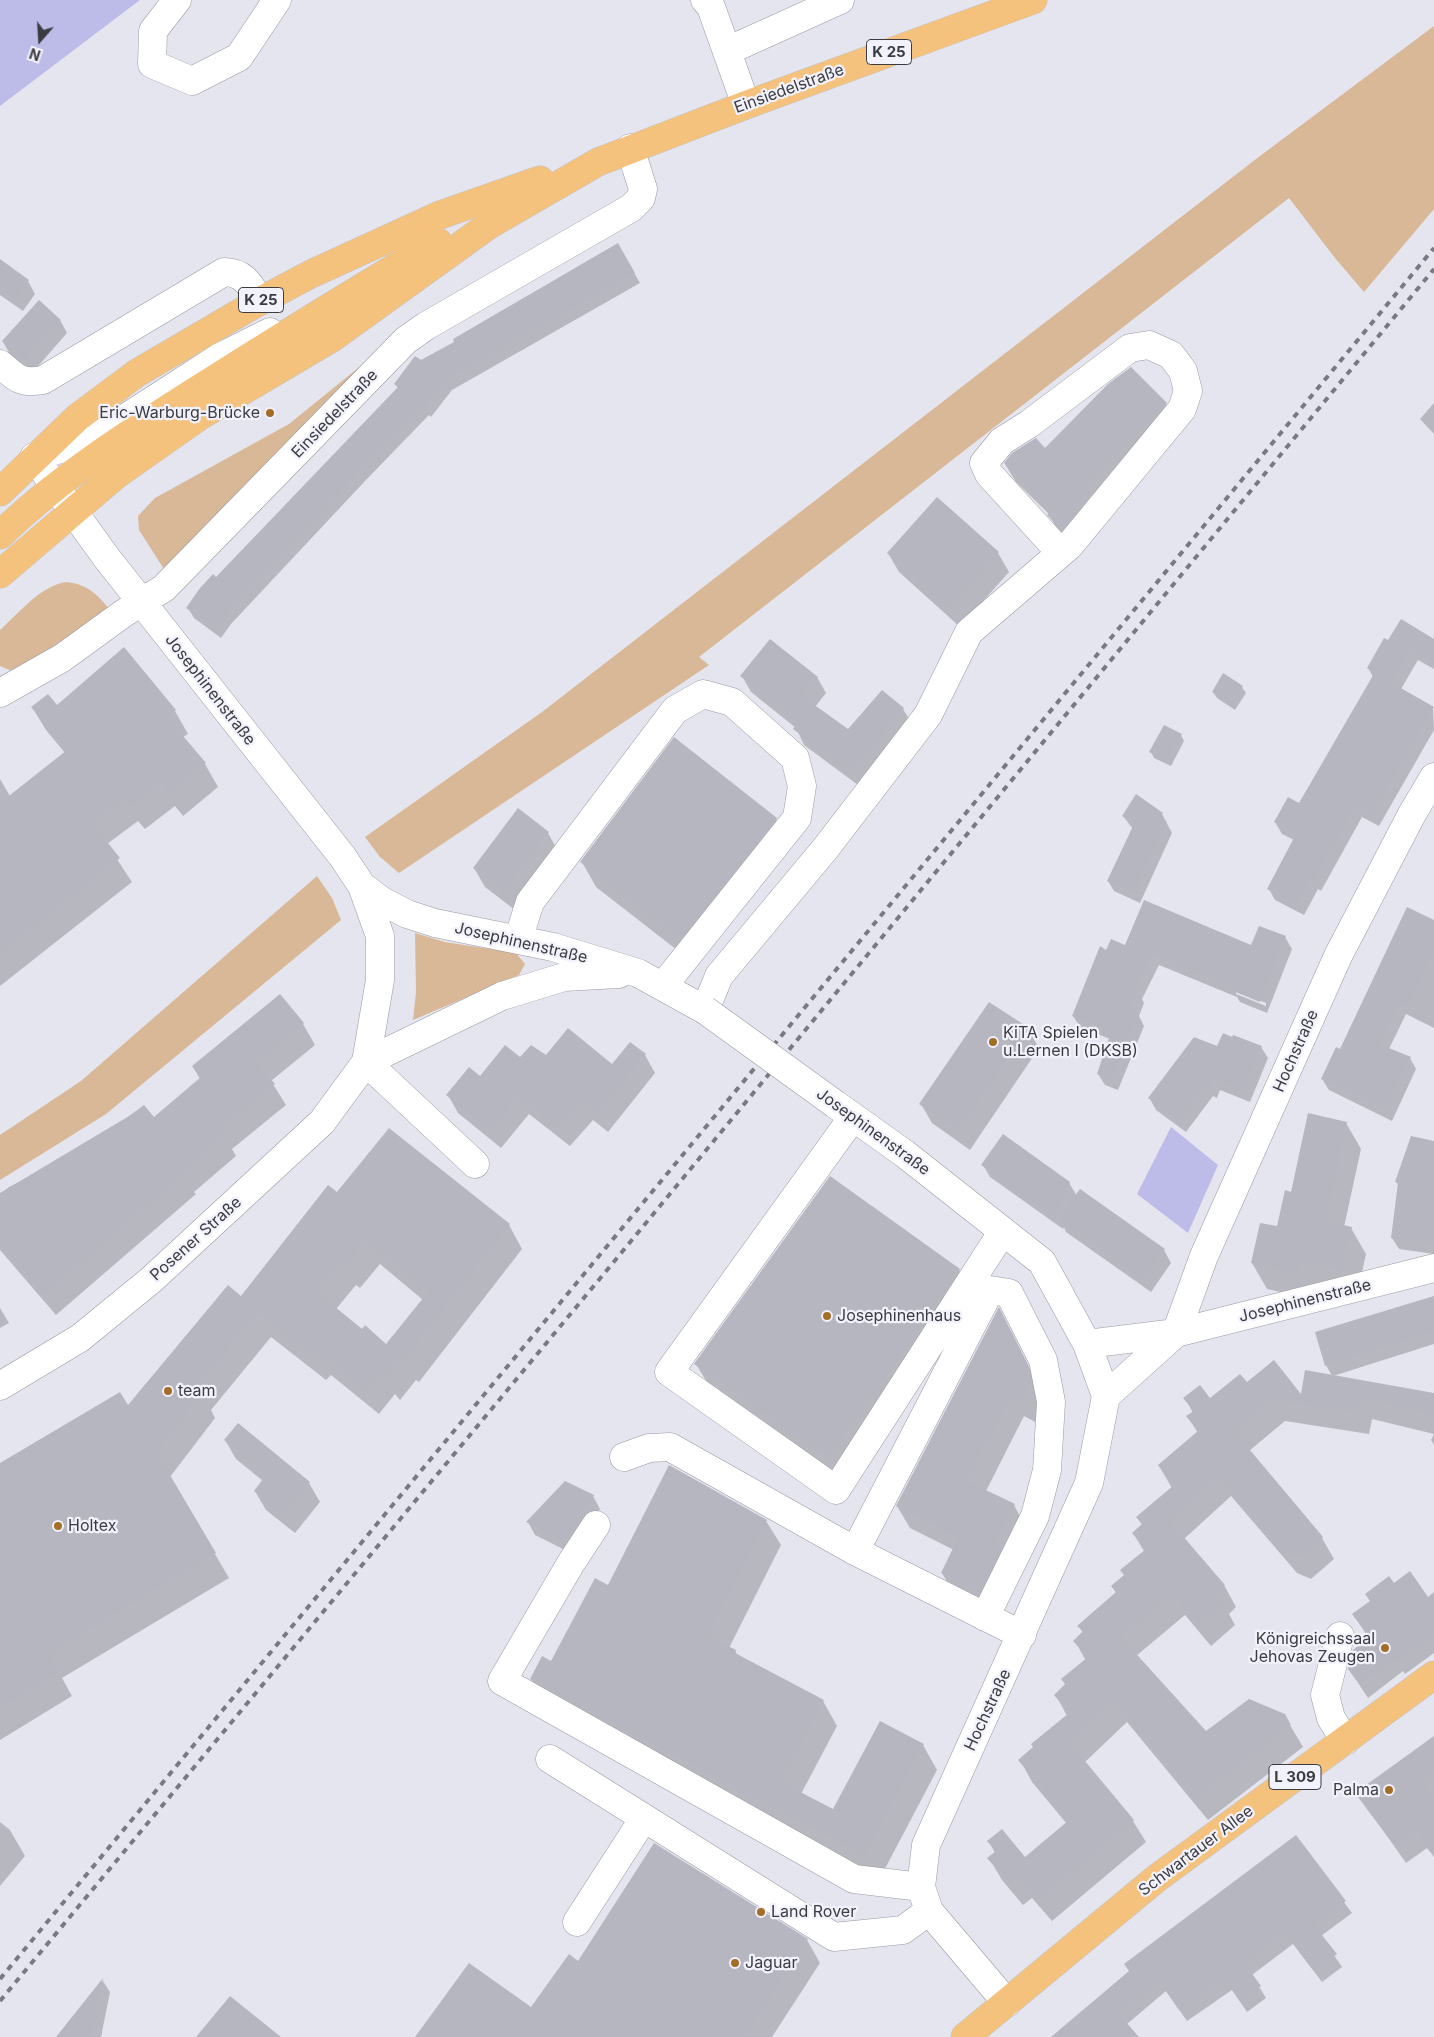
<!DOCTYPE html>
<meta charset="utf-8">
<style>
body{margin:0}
#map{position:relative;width:1434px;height:2037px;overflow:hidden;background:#e5e5f0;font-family:Inter,sans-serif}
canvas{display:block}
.north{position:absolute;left:15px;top:15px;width:50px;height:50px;-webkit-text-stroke:4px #f2f2fd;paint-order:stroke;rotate:199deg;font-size:14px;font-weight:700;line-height:20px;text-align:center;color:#3c3c40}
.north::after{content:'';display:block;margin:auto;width:18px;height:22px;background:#3c3c40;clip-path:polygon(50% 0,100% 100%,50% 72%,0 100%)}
</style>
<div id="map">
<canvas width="1434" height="2037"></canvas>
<div class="north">N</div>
</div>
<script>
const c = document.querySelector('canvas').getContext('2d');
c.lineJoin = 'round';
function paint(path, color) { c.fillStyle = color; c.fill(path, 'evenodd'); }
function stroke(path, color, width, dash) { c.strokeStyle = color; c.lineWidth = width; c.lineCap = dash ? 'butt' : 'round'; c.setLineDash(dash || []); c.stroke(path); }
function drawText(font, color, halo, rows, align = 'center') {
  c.font = font + ' Inter,sans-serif'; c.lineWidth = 4.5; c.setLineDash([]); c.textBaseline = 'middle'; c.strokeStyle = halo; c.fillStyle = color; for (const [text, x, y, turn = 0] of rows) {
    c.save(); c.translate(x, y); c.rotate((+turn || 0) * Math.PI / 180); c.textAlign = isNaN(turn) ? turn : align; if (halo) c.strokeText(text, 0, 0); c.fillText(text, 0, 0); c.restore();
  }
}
paint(new Path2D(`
 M1434 26V209L1364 292 1335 258 1289 198 699 657 709 665 399 873 380 857 365 837 542 712 1256 159Z
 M379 351 169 577 139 530 138 516 155 498 289 424Z
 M67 582C90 585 100 597 113 614L24 671H12L0 666V630C19 613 41 585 67 582Z
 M317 876 332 898 341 920 106 1114 0 1180V1135L81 1081Z
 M415 933 445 942 516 953 525 964 519 975 413 1020 416 992Z`), '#d8b896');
paint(new Path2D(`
 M0 0H140L0 106Z
 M1171 1127 1218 1165 1188 1233 1137 1194Z`), '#bdbce9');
paint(new Path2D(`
 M618 245 640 283 452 390 431 417 429 415 366 480 231 624 221 638 194 618 188 608 398 388 395 384Z
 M0 266 28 281 35 294 23 311 0 295Z
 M60 320 67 333 32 373 10 354 3 342Z
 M1434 403V434L1420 419Z
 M1166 404 1176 422 1073 548 1059 533 1049 514 1016 482 1005 464Z
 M888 553H998L1009 572 960 627 899 572Z
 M1434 641V669L1418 660 1401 689 1433 708 1434 730 1379 826 1362 817 1321 891 1318 889 1304 915 1275 900 1269 889 1294 840 1282 834 1275 822 1299 805 1373 677 1368 668 1389 642Z
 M742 676 817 677 826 693 815 707 849 731 903 709 912 724 862 788 804 745 796 728 751 692Z
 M1242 687 1246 693 1235 710 1217 698 1213 692Z
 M57 706 175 711 188 734 183 737 205 764 218 787 183 816 175 806 145 829 138 821 107 844 132 882 0 986V779L10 796 65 753 46 730 32 707Z
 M1181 735 1184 741 1171 766 1154 758 1151 752Z
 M518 810 548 833 559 853 515 910 485 887 474 868Z
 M1162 814 1172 833 1140 903 1114 891 1108 881 1133 829 1123 816Z
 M776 819 791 844 695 964 596 887 582 862Z
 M1434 921V1028L1406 1014 1389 1049 1410 1058 1416 1069 1392 1121 1329 1090 1322 1079Z
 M1285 937 1292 949 1267 1013 1240 1002 1237 997 1159 965 1142 999 1144 1003 1139 1016 1144 1026 1118 1090 1105 1085 1098 1074 1110 1039 1080 1027 1073 1016 1106 952 1126 946H1252ZM1236 991 1266 1003V1006L1236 994Z
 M279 996 303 1024 315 1045 271 1081 286 1105 232 1149 236 1156 194 1192 196 1194 56 1315 0 1250V1195L9 1187 154 1118 200 1079 193 1067Z
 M1028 1029 1039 1048 970 1150 932 1123 921 1104Z
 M1261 1047 1268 1058 1250 1102 1220 1090 1217 1098 1213 1096 1186 1132 1156 1110 1150 1099Z
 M645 1055 655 1073 608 1132 593 1120 570 1146 529 1114 501 1148 458 1113 448 1095 521 1059 546 1057 612 1066Z
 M1346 1123 1361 1149 1344 1227 1351 1228 1366 1254 1357 1295 1313 1299 1267 1289 1252 1263 1278 1228 1292 1193Z
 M1434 1143V1254L1399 1249 1392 1238 1399 1187 1396 1181Z
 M983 1165 1069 1183 1077 1196 1164 1250 1171 1263 1151 1292 1066 1232 1064 1227 1063 1229 990 1177Z
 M337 1194 509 1225 522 1249 419 1382 416 1380 400 1400 395 1394 379 1414 331 1375 326 1380 271 1337 211 1410 215 1418 170 1477 229 1578 62 1678 72 1696 0 1740V1465L128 1407 241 1297ZM380 1264 423 1300 386 1346 362 1330 336 1309 356 1285 360 1288Z
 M959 1270 974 1296 843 1483 711 1389 696 1364Z
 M1434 1297V1344L1333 1376 1434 1396V1434L1372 1419 1369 1434 1285 1421 1249 1451 1322 1538 1334 1559 1311 1579 1297 1573 1231 1496 1184 1539 1224 1585 1236 1607 1229 1614 1235 1625 1211 1646 1185 1615 1136 1656 1205 1733 1284 1715 1303 1747 1208 1820 1127 1722 1084 1763 1133 1821 1146 1842 1052 1921 1032 1898 1023 1905 1002 1880 989 1858 995 1853 989 1842 1025 1859 1067 1824 1032 1782 1020 1760 1067 1716 1056 1695 1086 1661 1075 1641 1083 1633 1079 1626 1116 1593 1112 1586 1125 1575 1144 1551 1133 1533 1142 1525 1138 1518 1172 1488 1159 1466 1198 1433 1188 1417 1193 1413 1185 1398 1210 1399 1246 1383 1302 1397 1332 1376 1326 1365Z
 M0 1308 9 1323 0 1328Z
 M1011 1331 1040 1389 1043 1405 1035 1422 1024 1416 986 1491 1014 1505 1026 1528 992 1614 955 1595 942 1573 954 1550 910 1528 897 1506Z
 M1434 1434V1445L1431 1440Z
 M225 1440 309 1483 320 1502 295 1533 266 1510 255 1491 263 1481 236 1459Z
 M593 1496 600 1509 573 1554 535 1535 528 1522Z
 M766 1521 781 1545 729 1648 735 1651 738 1656 823 1701 837 1726 801 1794 833 1811 923 1745 937 1770 879 1880 546 1704 531 1679 552 1663 609 1586Z
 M1394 1585 1427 1599 1434 1594V1653L1405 1674 1403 1671 1368 1698 1349 1669 1369 1639 1354 1614Z
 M1434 1737V1857L1427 1848 1406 1863 1357 1793Z
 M0 1822 10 1830 25 1856 0 1886Z
 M1296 1837 1352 1913 1321 1936 1342 1967 1322 1982 1293 1944 1252 1975 1266 1998 1247 2012 1232 1990 1187 2021 1166 1991 1127 2024 1137 2037H1054Z
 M654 1844 807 1940 820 1963 772 2037H417L532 2009 579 1963Z
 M103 1981 110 1992 101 2037H57Z`), '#0003');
paint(new Path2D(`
 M618 243 635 273 446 380 425 408 423 406 361 470 239 599 215 629 186 608 200 588 213 574 216 577 398 387 394 384 415 356 421 360 454 342 453 339Z
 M0 259 29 280 15 299 0 288Z
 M39 300 61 320 24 361 2 341Z
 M1131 367 1167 403 1084 486 1092 493 1062 530 1047 515 1052 510 1004 463 1012 453 1036 438 1045 448 1108 384Z
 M937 497 999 552 948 608 887 553Z
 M1401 619 1434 639V663L1411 649 1392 683 1434 707 1372 815 1355 806 1315 881 1311 879 1297 905 1267 889 1296 834 1274 822 1288 797 1299 803 1375 672 1367 668 1384 638 1388 640Z
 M770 639 818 677 802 696 848 729 882 690 904 708 852 773 793 729 798 722 740 676Z
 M124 647 176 710 167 717 206 763 170 794 161 784 131 807 124 799 92 823 120 858 0 953V803L67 750 31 707 48 694 57 705Z
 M1223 673 1243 686 1232 705 1212 692Z
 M1164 725 1182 734 1167 761 1149 752Z
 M674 737 777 818 680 940 580 862Z
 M1136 794 1163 813 1160 818 1167 822 1134 894 1107 881 1134 824 1122 816Z
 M518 808 549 832 504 892 473 868Z
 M1144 900 1251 945 1259 926 1286 936 1260 1002 1233 991 1234 988 1153 955 1135 989 1138 990 1130 1010 1139 1014 1112 1080 1097 1074 1111 1032 1072 1016 1100 946 1106 950 1111 939 1125 945Z
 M1407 907 1434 920V952L1408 1007 1399 1003 1379 1044 1411 1057 1385 1110 1321 1079 1336 1047 1340 1049Z
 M280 994 304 1023 257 1062 275 1084 220 1129 225 1135 183 1171 185 1173 44 1295 0 1245V1193L129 1116 144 1105 154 1117 201 1077 192 1066Z
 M989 1002 1029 1028 958 1131 919 1104Z
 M568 1028 612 1064 630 1042 646 1054 597 1115 582 1103 560 1128 518 1097 491 1131 446 1095 469 1067 480 1076 505 1045 520 1057 531 1045 546 1055Z
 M1223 1033 1232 1037 1233 1035 1262 1046 1243 1091 1214 1079 1211 1088 1206 1086 1179 1122 1148 1098 1194 1037 1217 1046Z
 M1308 1113 1347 1122 1326 1221 1352 1227 1342 1270 1302 1261 1299 1274 1251 1263 1260 1223 1277 1226 1285 1190 1291 1192Z
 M389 1128 510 1224 405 1359 402 1357 385 1377 381 1371 365 1391 316 1351 312 1357 257 1314 196 1387 202 1393 157 1453 216 1553 49 1654 60 1672 0 1708V1463L120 1392 128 1405 228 1285 241 1296 328 1185 337 1192ZM366 1241 428 1292 386 1344 365 1325 362 1329 317 1292 342 1262 346 1265Z
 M1003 1134 1070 1182 1056 1218 981 1165Z
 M1411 1136 1434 1141V1244L1391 1238 1398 1183 1395 1182Z
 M830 1176 960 1269 932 1313 828 1458 694 1364Z
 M1080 1189 1165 1249 1143 1280 1058 1219Z
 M1434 1296V1331L1325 1366 1315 1332Z
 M999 1307 1028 1365 1031 1382 1022 1400 1012 1395 967 1481 1015 1504 995 1544 1002 1547 980 1592 941 1573 958 1538 896 1506Z
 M1274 1360 1301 1394 1305 1370 1434 1393V1419L1417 1411 1360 1398 1357 1413 1273 1400 1234 1431 1323 1537 1298 1558 1283 1552 1218 1476 1169 1520 1225 1585 1215 1593 1224 1603 1198 1625 1171 1594 1121 1637 1206 1731 1249 1699 1285 1714 1291 1725 1195 1800 1114 1701 1070 1743 1134 1820 1039 1900 1018 1877 1010 1884 987 1858 996 1851 987 1841 1002 1829 1025 1857 1069 1820 1018 1760 1033 1747 1031 1744 1069 1713 1054 1695 1065 1684 1061 1679 1088 1657 1073 1641 1083 1631 1077 1626 1116 1592 1111 1586 1124 1575 1120 1570 1146 1549 1132 1533 1142 1524 1136 1517 1174 1485 1158 1465 1198 1431 1186 1416 1194 1411 1183 1398 1200 1385 1210 1398 1240 1374 1247 1382Z
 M238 1423 310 1482 283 1515 254 1491 266 1475 224 1440Z
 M669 1465 767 1520 708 1636 736 1650 735 1653 824 1700 781 1782 833 1809 880 1721 924 1744 865 1856 530 1679 542 1656 551 1661 595 1578 608 1585Z
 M565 1481 594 1495 566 1542 526 1522Z
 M1410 1571 1428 1597 1434 1592V1635L1397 1662 1395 1659 1360 1685 1348 1669 1353 1650 1369 1637 1352 1614 1370 1601 1365 1594 1389 1576 1394 1583Z
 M1434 1736V1770L1421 1779 1434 1797V1855L1417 1832 1396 1848 1355 1793Z
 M1296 1835 1346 1901 1314 1925 1337 1954 1314 1971 1285 1933 1245 1964 1261 1986 1240 2001 1224 1979 1179 2010 1159 1981 1119 2014 1139 2037H1051L1129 1971 1124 1964Z
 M654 1843 808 1939 745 2037H415L469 1963 531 2007 569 1954 578 1961Z
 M103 1978 91 2037H56Z
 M230 1996 281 2037H196Z`), '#b6b6c0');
const minor = new Path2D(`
 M177 0 153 31 152 64 192 81 239 57 277 0
 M705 0 711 7 746 105
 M727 51 840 0
 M270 332 220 357 93 439 34 457 106 557 342 856 362 886 382 901 407 914 435 923 553 947 638 973 705 1010 719 976 825 849 928 715 969 632 1069 546 1182 409 1188 391 1183 371 1171 355 1149 345 1130 348 1029 424 1002 441 984 463 989 474 1061 553
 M0 364C16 378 21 384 43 380L224 272C244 272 250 285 260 301
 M0 693 62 658 124 613 164 588 406 340 426 326 631 208 641 198 643 189 630 148
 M518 940 530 902 675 710 703 694 732 702 795 758 802 786 797 818 663 986
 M366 1062 502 996 564 977 619 974
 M366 1062 475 1164
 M835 1104 905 1154 1042 1262 1087 1344 1106 1396 1089 1483 926 1845 921 1887 929 1911 1007 2003
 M853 1117 669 1372 836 1490 1003 1231
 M1087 1344 1176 1333 1434 1268
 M0 1386 80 1338 151 1280 322 1122 366 1062 380 980V936L362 886
 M1106 1396 1176 1333 1204 1256 1338 956 1412 814 1434 777
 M624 1457 649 1448 670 1447 855 1551 1022 1635
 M596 1525 571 1563 502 1681 854 1879 921 1887
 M855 1551 990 1290 1009 1293 1043 1360 1051 1402 1047 1470 1035 1516 985 1617
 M1340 1636 1325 1695 1331 1718 1345 1741
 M550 1759 834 1937 903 1930 929 1911
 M577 1922 644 1818`);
const major = new Path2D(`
 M0 492 78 417 137 373 260 301 311 274 440 215 540 180
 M0 535C62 475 135 429 208 383 284 335 360 288 438 242
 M0 574 116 475 200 416 332 338 489 225 598 162 746 105 1033 0
 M965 2037 1157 1878 1434 1675`);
stroke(minor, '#9999a3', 29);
stroke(major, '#c4c4c6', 29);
stroke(minor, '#fff', 28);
stroke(major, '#f4c27c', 28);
stroke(new Path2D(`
 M0 1979 1434 248
 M0 2001 617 1258 1434 269`), '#79797f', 4, [6, 6]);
const minorBridge = new Path2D(`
 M705 1010 835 1104`);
stroke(minorBridge, '#9999a3', 29, []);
stroke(minorBridge, '#fff', 28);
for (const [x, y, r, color] of [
 [270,413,5,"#a46e29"],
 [993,1042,5,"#a46e29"],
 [827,1316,5,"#a46e29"],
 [168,1391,5,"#a46e29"],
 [58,1526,5,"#a46e29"],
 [1385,1648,5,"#a46e29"],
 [1389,1790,5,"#a46e29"],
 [761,1912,5,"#a46e29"],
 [735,1963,5,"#a46e29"]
]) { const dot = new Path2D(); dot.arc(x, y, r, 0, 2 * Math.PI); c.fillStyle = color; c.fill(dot); stroke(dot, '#f2f2fd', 2); }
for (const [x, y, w] of [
 [889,52,45],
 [261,300,45],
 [1295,1777,52]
]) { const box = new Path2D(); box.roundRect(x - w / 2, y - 12.5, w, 25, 4); c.fillStyle = '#f2f2fd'; c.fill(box); stroke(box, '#3c3c40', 1); }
drawText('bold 15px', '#3c3c40', null, [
 ["K 25",889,52],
 ["K 25",261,300],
 ["L 309",1295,1777]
]);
drawText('16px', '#3c3c40', '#f2f2fd', [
 ["Einsiedelstraße",789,89,-20],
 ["Einsiedelstraße",335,414,-46],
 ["Josephinenstraße",210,690,52],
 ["Josephinenstraße",521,943,13],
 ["Hochstraße",1296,1051,-66],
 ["Josephinenstraße",873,1132,36],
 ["Posener Straße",196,1239,-42],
 ["Josephinenstraße",1305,1301,-14],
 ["Hochstraße",988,1710,-65],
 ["Schwartauer Allee",1196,1851,-37]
]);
drawText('16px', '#3c3c40', '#f2f2fd', [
 ["Eric-Warburg-Brücke",260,413,"right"],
 ["KiTA Spielen",1003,1033],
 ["u.Lernen I (DKSB)",1003,1051],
 ["Josephinenhaus",837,1316],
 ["team",178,1391],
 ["Holtex",68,1526],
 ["Königreichssaal",1375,1639,"right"],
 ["Jehovas Zeugen",1375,1657,"right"],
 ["Palma",1379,1790,"right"],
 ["Land Rover",771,1912],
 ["Jaguar",745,1963]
], 'left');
</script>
